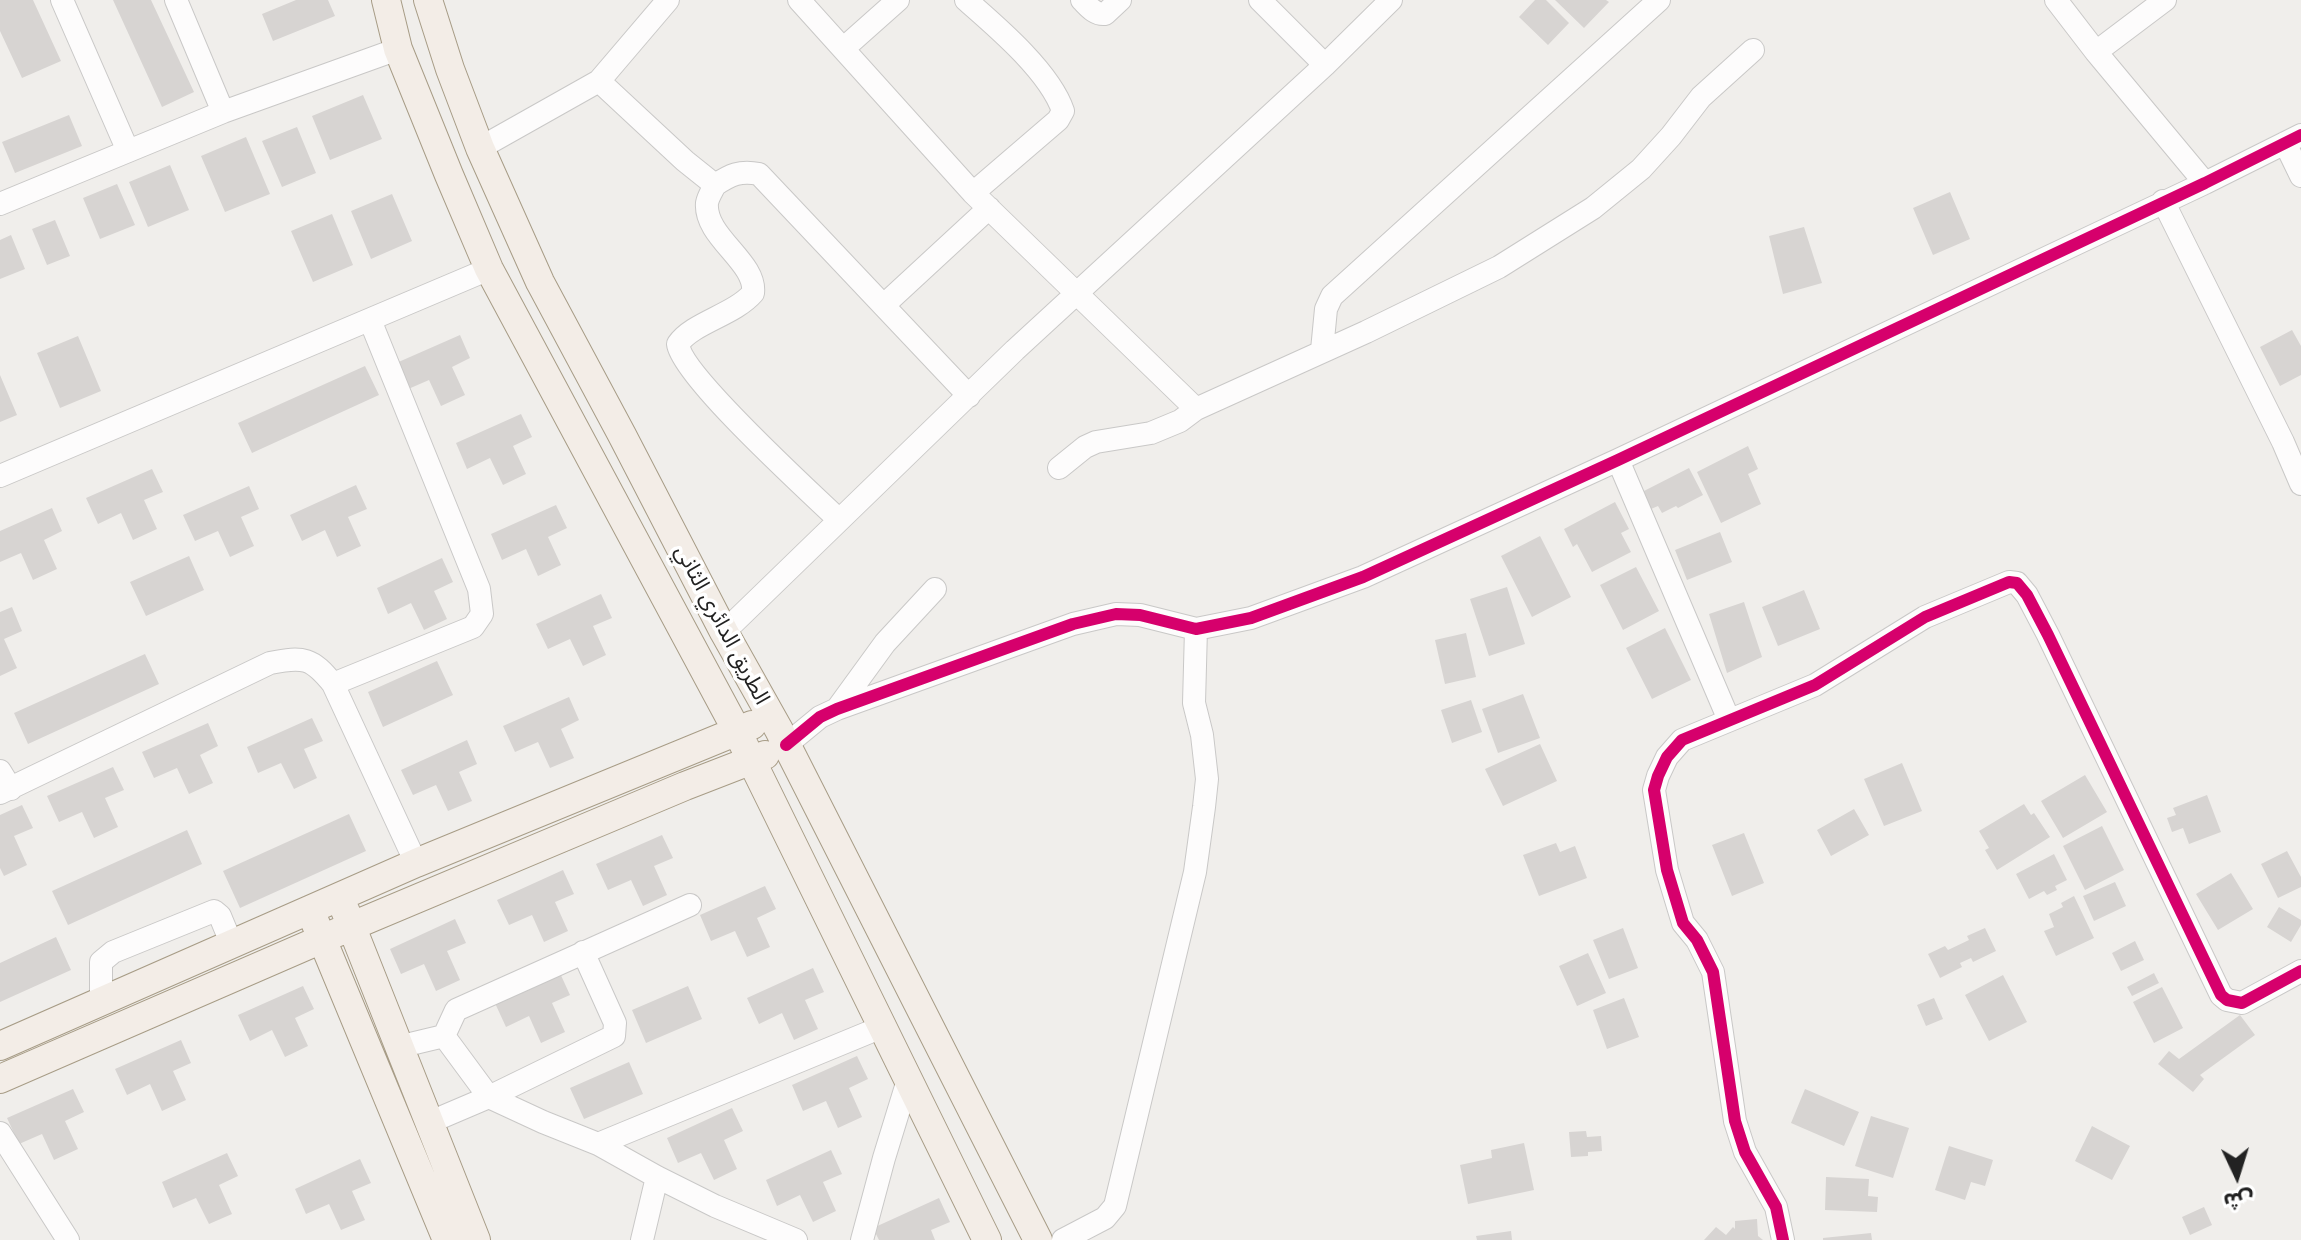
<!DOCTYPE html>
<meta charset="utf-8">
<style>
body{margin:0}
#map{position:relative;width:2301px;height:1240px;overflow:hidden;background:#f0eeeb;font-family:Figtree,"Noto Sans Arabic",sans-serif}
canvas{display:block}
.north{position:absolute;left:2197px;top:1136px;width:80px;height:80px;-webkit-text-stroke:6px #fff;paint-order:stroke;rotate:176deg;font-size:22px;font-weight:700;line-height:32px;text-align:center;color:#222}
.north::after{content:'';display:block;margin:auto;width:28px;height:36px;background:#222;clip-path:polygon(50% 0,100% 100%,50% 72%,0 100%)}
</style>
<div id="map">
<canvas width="2301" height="1240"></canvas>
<div class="north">ش</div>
</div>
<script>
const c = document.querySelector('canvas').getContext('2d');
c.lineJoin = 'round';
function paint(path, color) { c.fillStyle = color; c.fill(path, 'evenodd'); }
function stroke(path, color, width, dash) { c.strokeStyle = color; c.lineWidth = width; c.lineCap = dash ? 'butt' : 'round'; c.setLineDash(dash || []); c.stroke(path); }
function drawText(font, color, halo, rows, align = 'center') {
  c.font = font + ' Figtree,"Noto Sans Arabic",sans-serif'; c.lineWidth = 7; c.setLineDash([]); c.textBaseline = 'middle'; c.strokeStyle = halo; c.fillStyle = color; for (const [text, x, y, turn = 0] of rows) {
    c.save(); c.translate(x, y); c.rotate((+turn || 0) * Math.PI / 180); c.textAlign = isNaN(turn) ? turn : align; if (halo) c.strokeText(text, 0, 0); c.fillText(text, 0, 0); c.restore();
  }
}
paint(new Path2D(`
 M0 0H33L61 61 22 78 0 31Z
 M113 0H151L194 92 162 107Z
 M296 0H328L335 16 273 41 262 14Z
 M1535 0H1546L1569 23 1548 45 1519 17Z
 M1555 0H1606L1609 2 1584 28Z
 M363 95 382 139 330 160 312 116Z
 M69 115 82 146 15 173 2 142Z
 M297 127 316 173 282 187 262 141Z
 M246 137 270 194 225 212 201 156Z
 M170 165 189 210 148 227 129 182Z
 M117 184 135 225 100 239 83 198Z
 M1950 192 1970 239 1933 255 1913 208Z
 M392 194 412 241 371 259 351 211Z
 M332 214 353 265 313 282 291 231Z
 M55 220 70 256 47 265 32 229Z
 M1804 227 1822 283 1783 294 1769 236Z
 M11 235 25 269 0 279V240Z
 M2292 330 2301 346V375L2280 386 2260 347Z
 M460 335 470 358 452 367 465 395 441 406 429 380 406 390 394 364Z
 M78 336 101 391 60 408 37 353Z
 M365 366 379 395 252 453 238 423Z
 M0 375 17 415 0 422Z
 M521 414 532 437 513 446 526 474 503 485 490 458 467 469 456 443Z
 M1748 446 1758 469 1748 474 1761 504 1721 523 1697 472Z
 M1689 468 1703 495 1678 508 1676 506 1662 513 1658 506 1651 509 1642 492Z
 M152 469 163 492 144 500 157 529 133 540 121 513 98 524 86 498Z
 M356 485 367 509 348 517 361 546 337 557 325 530 302 541 290 515Z
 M249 486 259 509 241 517 254 546 230 557 218 531 195 541 183 515Z
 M1615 502 1629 529 1621 533 1631 552 1592 572 1577 544 1573 547 1564 529Z
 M556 505 567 528 548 537 561 565 538 576 526 549 502 560 491 534Z
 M52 508 62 531 44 540 57 569 33 580 21 553 0 562V531Z
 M1720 532 1732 562 1687 580 1675 550Z
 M1540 536 1571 597 1532 617 1501 556Z
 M189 556 204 590 146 616 130 582Z
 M442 558 453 582 434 591 447 619 424 630 411 603 388 614 377 588Z
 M1636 567 1659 611 1623 630 1600 585Z
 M1507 587 1525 644 1489 656 1470 599Z
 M1804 590 1820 629 1778 646 1762 607Z
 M601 594 612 618 593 626 606 655 583 666 570 639 548 649 536 624Z
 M1744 602 1762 657 1727 673 1709 614Z
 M12 607 22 631 4 639 17 668 0 676V612Z
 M1665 628 1691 680 1652 699 1626 648Z
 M1466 633 1476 677 1445 684 1435 640Z
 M145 654 159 684 28 744 14 713Z
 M437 661 453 695 383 727 368 692Z
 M1523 694 1540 738 1498 753 1482 709Z
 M569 697 579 720 561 729 574 758 550 768 538 742 515 752 503 726Z
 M1471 700 1482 732 1452 743 1441 710Z
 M312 718 323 741 304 749 317 778 294 789 281 763 258 773 247 747Z
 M208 723 218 746 200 755 213 783 189 794 177 768 154 778 142 752Z
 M467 740 477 764 459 772 472 801 448 811 436 785 413 795 401 770Z
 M1540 744 1557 781 1503 806 1485 769Z
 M1902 763 1922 811 1884 826 1864 779Z
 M113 767 124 790 105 798 118 827 94 838 82 812 59 822 47 796Z
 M2085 775 2107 812 2063 838 2041 801Z
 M2207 795 2221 832 2189 844 2183 828 2172 832 2167 818 2176 815 2173 808Z
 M2024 804 2031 815 2034 813 2050 837 1997 870 1985 850 1989 848 1979 831Z
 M22 805 33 828 14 836 27 865 4 876 0 868V815Z
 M1854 809 1869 835 1831 856 1817 830Z
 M349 814 366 851 240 908 223 871Z
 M2102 826 2124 870 2085 890 2063 846Z
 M187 830 202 864 68 925 52 891Z
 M1744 833 1764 883 1732 896 1712 845Z
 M662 835 673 858 654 866 667 895 643 906 631 880 608 890 596 864Z
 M1556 843 1560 852 1575 846 1587 878 1539 896 1523 855Z
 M2287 851 2301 877V887L2278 898 2261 864Z
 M2054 854 2067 880 2055 886 2057 890 2047 895 2044 891 2029 899 2016 874Z
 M563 870 574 894 555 902 568 931 544 942 532 915 509 925 497 900Z
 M2231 873 2253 909 2218 930 2196 894Z
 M2115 882 2126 906 2094 921 2083 896Z
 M765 886 776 909 757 918 770 947 747 957 735 931 711 941 700 915Z
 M2074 896 2094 938 2056 956 2044 931 2054 927 2049 914 2063 907 2061 903Z
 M2279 907 2301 920V925L2291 942 2267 927Z
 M455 919 466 943 447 951 460 980 436 991 424 964 401 974 390 949Z
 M1623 928 1638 968 1609 979 1593 940Z
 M1985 928 1996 951 1973 962 1971 958 1960 963 1962 967 1940 978 1928 954 1945 946 1948 950 1969 940 1967 936Z
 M56 937 71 970 0 1002V963Z
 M2135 941 2144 960 2121 971 2112 953Z
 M1588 953 1606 993 1577 1006 1559 966Z
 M813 968 824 992 805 1000 818 1029 794 1040 782 1013 759 1024 747 998Z
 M559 971 570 995 552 1003 565 1032 541 1043 529 1016 506 1027 494 1001Z
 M2154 973 2159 983 2132 996 2127 987Z
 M2003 975 2027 1022 1989 1041 1965 995Z
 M303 986 314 1009 295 1018 308 1046 285 1057 272 1030 250 1041 238 1015Z
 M688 986 702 1019 646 1043 632 1010Z
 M2162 987 2183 1028 2154 1043 2133 1002Z
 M1624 998 1639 1037 1607 1049 1593 1010Z
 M1934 998 1943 1019 1926 1026 1917 1005Z
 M2240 1015 2255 1035 2200 1075 2204 1079 2193 1092 2158 1064 2169 1051 2179 1059Z
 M181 1040 191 1063 173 1071 186 1100 162 1111 150 1084 127 1095 115 1069Z
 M857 1056 868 1079 849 1088 862 1117 838 1128 826 1101 803 1111 792 1085Z
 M629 1062 643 1094 584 1119 570 1088Z
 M73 1089 84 1112 65 1121 78 1149 54 1160 42 1134 19 1144 7 1118Z
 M1805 1089 1859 1112 1844 1146 1791 1123Z
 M732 1108 743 1131 724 1140 737 1169 714 1180 701 1153 678 1163 667 1138Z
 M1871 1116 1909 1128 1893 1178 1855 1166Z
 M2092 1126 2130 1146 2112 1180 2075 1161Z
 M1586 1131 1587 1137 1601 1136 1602 1151 1588 1152V1156L1571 1157 1569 1132Z
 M1524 1143 1534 1190 1468 1204 1460 1165 1492 1158 1491 1150Z
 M1949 1146 1993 1160 1985 1186 1971 1182 1965 1200 1935 1190Z
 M831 1150 842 1174 823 1182 836 1211 813 1222 800 1195 777 1206 766 1180Z
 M227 1153 238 1176 219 1185 232 1214 209 1224 196 1198 173 1208 162 1182Z
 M360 1159 371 1183 352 1191 365 1220 341 1230 329 1204 306 1214 295 1189Z
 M1826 1177 1869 1179 1868 1196 1878 1197 1877 1212 1825 1210Z
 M939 1198 950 1222 931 1230 935 1240H879L873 1228Z
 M2204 1207 2212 1225 2190 1235 2182 1217Z
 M1757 1219 1758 1236 1763 1240H1704L1716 1227 1726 1235 1733 1227 1735 1229V1221Z
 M1511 1231 1512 1240H1477L1476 1236Z
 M1871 1233 1872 1240H1823V1238Z`), '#d7d4d2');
const minor = new Path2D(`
 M62 0 128 151
 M176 0 223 112
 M799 0 973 193 1196 409
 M966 0C997 27 1050 72 1063 111L1058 120 973 193
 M1082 0C1089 7 1095 15 1105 14L1120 0
 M1260 0 1325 65
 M2056 0 2096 52 2205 183
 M844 48 898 0
 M2096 52 2165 0
 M599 81 685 161 715 185C730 175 740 170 759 174L969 396
 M2285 143 2301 176
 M480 148 599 81 668 0
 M715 185C712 191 708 197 707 203 704 237 757 262 753 293 734 315 692 323 678 344 681 375 810 492 839 520
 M2163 201 2283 442 2301 484
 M0 204 223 112 398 49
 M884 305 989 208
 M1322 350 1326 309 1332 296 1659 0
 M1618 460 1729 720
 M1059 468 1085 447 1096 442 1151 433 1180 421 1196 409 1366 332 1499 267 1593 208 1641 169 1671 136 1701 97 1753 50
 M0 476 489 269
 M724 632 1015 350 1325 65 1391 0
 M333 684 473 627 482 614 479 589 370 320
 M837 709 885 643 935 589
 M786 745 820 717 837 709 1073 624 1116 614 1140 615 1196 629 1251 618 1363 577 1618 460 2205 183 2301 135
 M0 771 11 789
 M0 793 270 663C304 656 312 658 333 684L416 863
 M101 1002V962L113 952 214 911 220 916 232 945
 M444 1036 456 1010 690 905
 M398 1047 444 1036 489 1097 543 1122 598 1144 657 1177 715 1206 796 1240
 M428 1123 489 1097 614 1036 615 1023 583 952
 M0 1133 68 1240
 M598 1144 882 1027
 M642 1240 657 1177
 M862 1240 884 1158 908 1080
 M1063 1240 1105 1218 1115 1206 1195 872 1204 807 1207 779 1202 735 1194 703 1196 629
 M1783 1240 1776 1207 1745 1152 1735 1121 1713 972 1697 940 1683 923 1667 870 1654 790 1658 776 1667 757 1682 740 1815 685 1925 617 2009 582 2017 583 2027 595 2048 635 2221 995 2227 1000 2242 1003 2301 971`);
const major = new Path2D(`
 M386 0 398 49 449 175 489 269 737 731 987 1240
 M428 0 450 69 480 148 540 282 622 435 724 632 779 730 1038 1240
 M345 910 476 1240
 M315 922 447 1240
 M0 1046 416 863 752 725
 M0 1079 352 926 685 786 765 755`);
stroke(minor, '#c9c8c7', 24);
stroke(major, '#a79c86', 30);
stroke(minor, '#fdfcfc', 22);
stroke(major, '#f3ede7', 28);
stroke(new Path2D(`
 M786 745 820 717 837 709 1073 624 1116 614 1140 615 1196 629 1251 618 1363 577 1618 460 2205 183 2301 135
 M1783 1240 1776 1207 1745 1152 1735 1121 1713 972 1697 940 1683 923 1667 870 1654 790 1658 776 1667 757 1682 740 1815 685 1925 617 2009 582 2017 583 2027 595 2048 635 2221 995 2227 1000 2242 1003 2301 971`), '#d6006c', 12);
drawText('22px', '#222', '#fff', [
 ["الطريق الدائري الثاني",722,625,62]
]);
</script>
